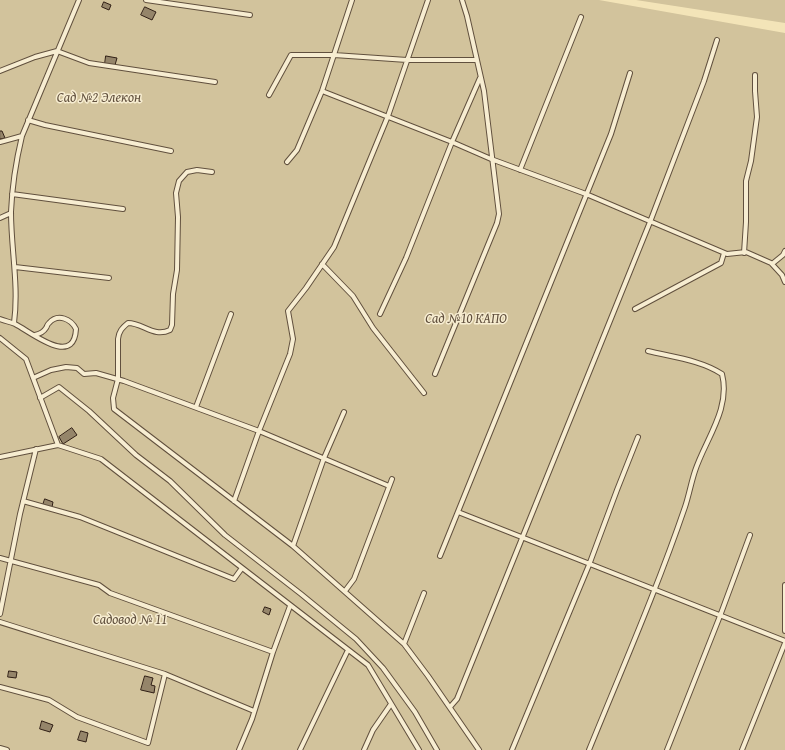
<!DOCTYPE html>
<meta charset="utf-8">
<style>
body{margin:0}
canvas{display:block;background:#f3e4b8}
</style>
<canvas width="785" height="750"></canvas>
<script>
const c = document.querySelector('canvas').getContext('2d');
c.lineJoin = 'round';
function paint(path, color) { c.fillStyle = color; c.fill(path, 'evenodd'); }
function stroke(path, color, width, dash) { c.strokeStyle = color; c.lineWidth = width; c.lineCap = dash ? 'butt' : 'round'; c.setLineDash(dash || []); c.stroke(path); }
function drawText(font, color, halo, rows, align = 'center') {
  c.font = font + ' "Gentium Book Plus",serif'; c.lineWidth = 3; c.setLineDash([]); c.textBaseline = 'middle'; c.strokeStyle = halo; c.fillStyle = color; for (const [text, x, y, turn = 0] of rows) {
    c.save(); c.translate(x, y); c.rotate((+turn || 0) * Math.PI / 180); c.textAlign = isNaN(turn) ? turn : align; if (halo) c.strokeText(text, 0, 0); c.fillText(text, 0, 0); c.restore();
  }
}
paint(new Path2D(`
 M0 0H599L785 33V750H0Z
 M636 0H785V23Z`), '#d2c39c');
const building = new Path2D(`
 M104 2 111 5 109 10 102 7Z
 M145 7 156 12 152 20 141 15Z
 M106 56 117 58 115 65 105 64Z
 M0 131H2L5 138 0 139Z
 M72 428 77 435 63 444 59 437Z
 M45 499 53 502 52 507 43 505Z
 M265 607 271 609 269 615 263 612Z
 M9 671 17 672 16 678 8 677Z
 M145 676 153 678 151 685 155 686 154 693 141 690Z
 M42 721 53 725 50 732 40 729Z
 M81 731 88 733 86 742 78 740Z`);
paint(building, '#95856a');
stroke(building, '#301f15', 1);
const lane = new Path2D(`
 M146 0 250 15
 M0 71 35 57 57 51 89 63 215 82
 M322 91 452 142 491 159 586 194 727 254 746 252 771 263 782 275 785 282
 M269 95 291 55H334L407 60H477
 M28 120 45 125 171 151
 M0 142 22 136
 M287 162 297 150 322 91 352 0
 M520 170 581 17
 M212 172 197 170 187 172 179 181 176 193 178 217 177 270 173 294 172 325 170 330C154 338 143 323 128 323 122 328 119 331 118 339V379L113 398 114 409 293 546 404 644 428 676 479 750
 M12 194 123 209
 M0 218 11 213
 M744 253 746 222V181L751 161 757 117 755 91V75
 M322 264 353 296 373 328 424 393
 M772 264 783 255 785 251
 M15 267 109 278
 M635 309 721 263 724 253
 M380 314 406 258 452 142 480 78
 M0 319C5 321 10 322 15 324 31 332 74 368 76 329 71 319 58 313 49 323 46 326 48 325 46 328 43 333 39 334 35 335
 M14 323C19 286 11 249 11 212 12 187 16 161 22 136L79 0
 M0 338 26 359 58 445 101 459 368 665 419 750
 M435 374 497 223 499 214 484 91 467 16 462 0
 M33 378 51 370 66 367 77 368 84 374 96 373 124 381 259 431 389 486
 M40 398 59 387 89 411 136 455 170 481 225 535 301 594 356 639 383 668 415 712 437 750
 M196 407 231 314
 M0 457 58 445
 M23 501 80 517 234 579 242 568
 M234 501 259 431 290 354 293 339 288 311 306 288 334 247 388 116 428 0
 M458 512 785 641
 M293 546 324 458 344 412
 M440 556 611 134 630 73
 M0 558 99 585 110 593 273 652
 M785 585V631
 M345 591 354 579 392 479
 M0 614 20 514 36 449
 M0 622 165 674 254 711
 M404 644 424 593
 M0 687 49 700 77 717 148 743 165 674
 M450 707 457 699 650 222 704 81 717 40
 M0 748 7 750
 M239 750 252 719 273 652 290 606
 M300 750 348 650
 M364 750 373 730 391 704
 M512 750 589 565 617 490 638 437
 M589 750C622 669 657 589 685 507 689 495 691 483 695 471 705 440 731 409 722 374 701 360 672 357 648 351
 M667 750 720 616 750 535
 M742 750 785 643`);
stroke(lane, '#61503e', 6);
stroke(lane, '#f7edd1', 4);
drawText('italic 14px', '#61503e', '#f7edd1', [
 ["Сад №2 Элекон",99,98],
 ["Сад №10 КАПО",466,319],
 ["Садовод № 11",130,620]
]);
</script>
